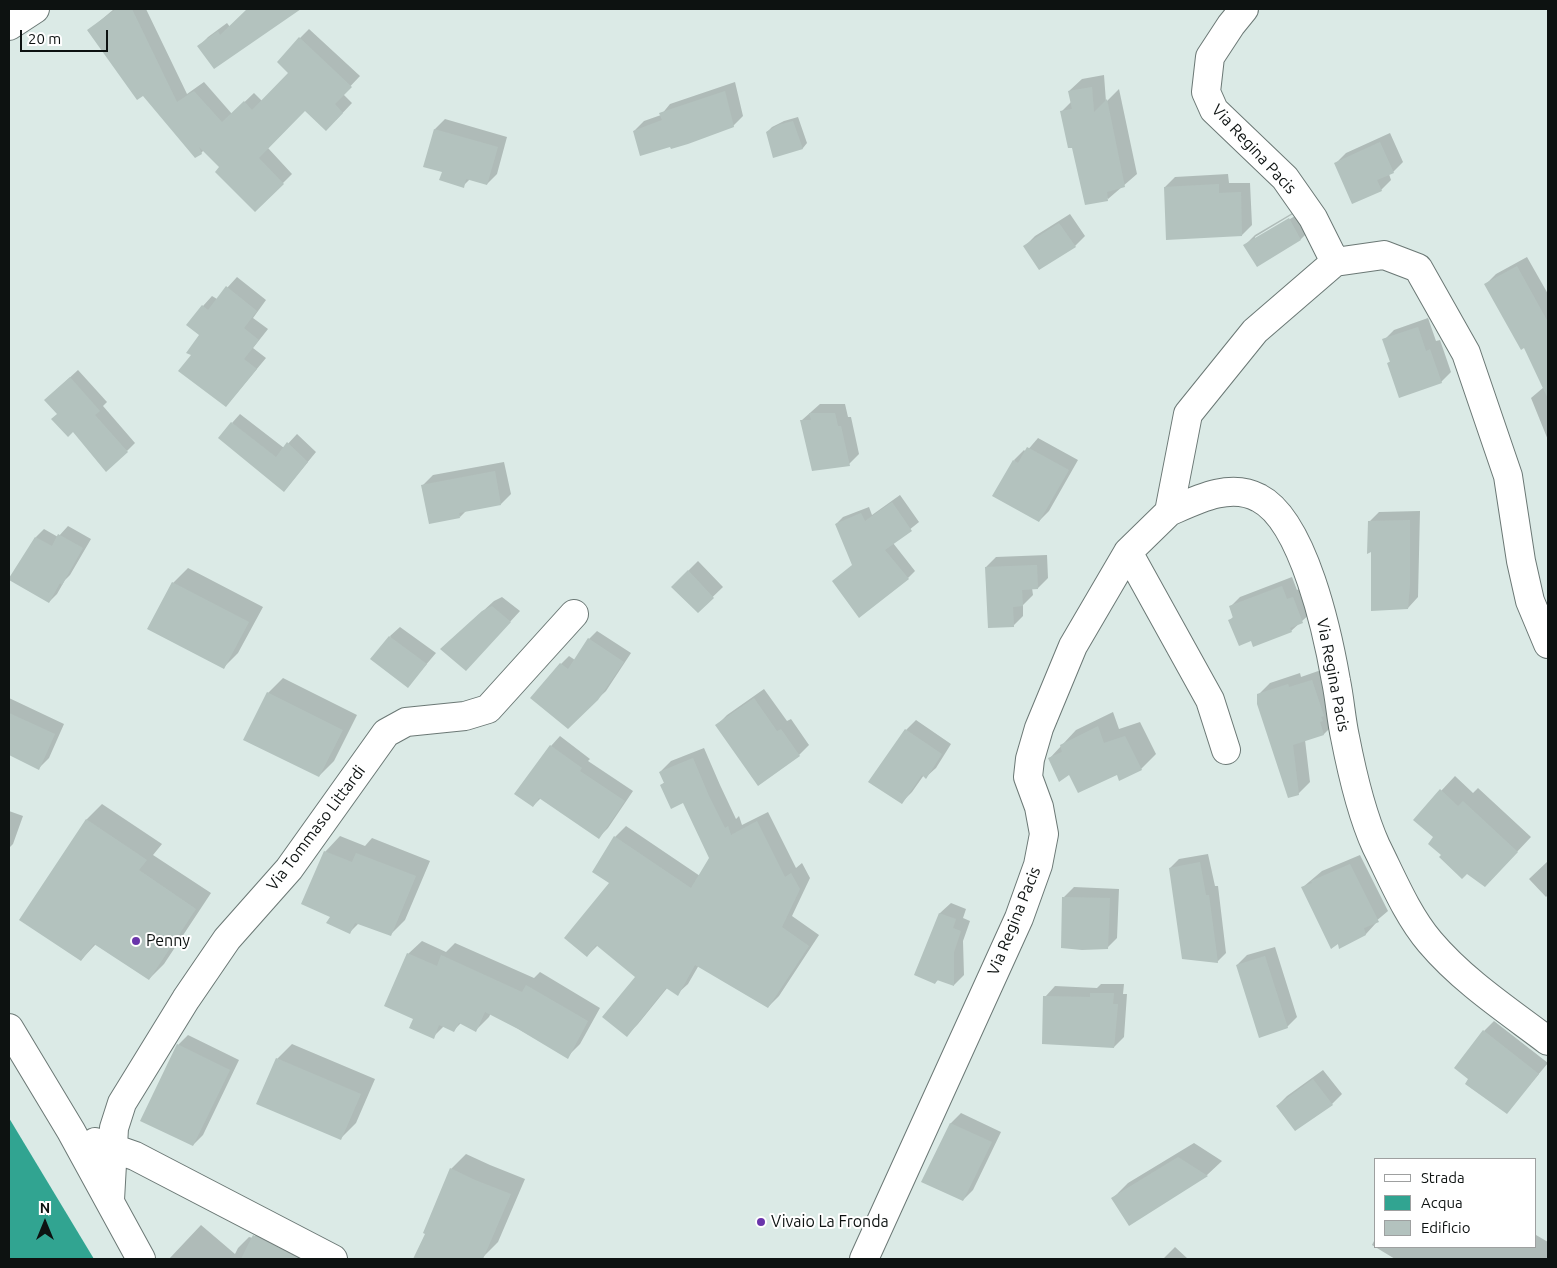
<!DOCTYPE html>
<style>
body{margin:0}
#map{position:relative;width:1557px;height:1268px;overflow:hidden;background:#dbeae6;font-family:Ubuntu,sans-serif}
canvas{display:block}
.frame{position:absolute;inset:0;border:10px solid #0d1211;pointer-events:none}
.legend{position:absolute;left:1374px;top:1158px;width:162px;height:90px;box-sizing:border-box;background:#fff;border:1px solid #9ea0a0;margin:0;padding:6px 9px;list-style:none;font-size:15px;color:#0d1211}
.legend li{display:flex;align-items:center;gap:10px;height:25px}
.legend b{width:25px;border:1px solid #9ea0a0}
.north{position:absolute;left:20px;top:1198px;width:50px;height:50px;-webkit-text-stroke:4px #fff;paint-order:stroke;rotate:0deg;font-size:14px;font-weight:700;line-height:20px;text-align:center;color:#0d1211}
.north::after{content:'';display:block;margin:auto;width:18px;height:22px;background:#0d1211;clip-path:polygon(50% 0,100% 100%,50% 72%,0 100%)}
.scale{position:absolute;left:20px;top:30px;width:88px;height:22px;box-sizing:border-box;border:2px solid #0d1211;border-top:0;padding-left:6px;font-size:15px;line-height:18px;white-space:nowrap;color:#0d1211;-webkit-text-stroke:4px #fff;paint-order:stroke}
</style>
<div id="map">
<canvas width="1557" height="1268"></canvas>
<div class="frame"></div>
<ul class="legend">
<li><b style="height:6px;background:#fff"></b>Strada</li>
<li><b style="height:14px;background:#31a491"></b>Acqua</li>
<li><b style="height:14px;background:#b3c2be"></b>Edificio</li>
</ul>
<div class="north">N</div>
<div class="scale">20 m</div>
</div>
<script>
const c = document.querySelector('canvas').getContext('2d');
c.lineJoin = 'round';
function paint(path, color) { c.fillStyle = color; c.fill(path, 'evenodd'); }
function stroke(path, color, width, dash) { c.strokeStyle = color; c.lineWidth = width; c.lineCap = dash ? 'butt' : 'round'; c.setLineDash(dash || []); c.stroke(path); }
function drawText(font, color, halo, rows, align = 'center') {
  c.font = font + ' Ubuntu,sans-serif'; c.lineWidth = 4; c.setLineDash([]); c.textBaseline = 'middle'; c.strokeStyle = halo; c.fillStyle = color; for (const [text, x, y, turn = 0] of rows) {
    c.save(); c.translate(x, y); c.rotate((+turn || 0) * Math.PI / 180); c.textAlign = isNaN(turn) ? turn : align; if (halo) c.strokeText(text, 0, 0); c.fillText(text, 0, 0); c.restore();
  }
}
paint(new Path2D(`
 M9 1118 94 1259H9Z`), '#31a491');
paint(new Path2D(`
 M114 9H146L187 94 204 82 232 114 254 93 262 101 290 73 300 38 309 29 360 76 343 94 352 103 336 120 305 110 268 148 292 174 255 211 221 167 204 150 201 153 88 31Z
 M248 9H297L295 11 199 46 208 37 227 23 230 27Z
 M1104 75 1106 102 1119 89 1137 174 1108 199 1073 146 1062 111 1071 102 1069 91 1082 79Z
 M735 82 743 116 733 126 634 131 644 121 661 115 670 104Z
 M798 117 807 143 803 148 774 157 767 132 772 127 784 121Z
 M445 119 507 137 497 174 487 184 470 179 463 186 443 171 425 166 435 129Z
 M1390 133 1403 162 1393 172 1389 174 1391 180 1381 190 1336 163 1346 153Z
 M1228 174 1229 183H1250L1252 225 1242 235 1165 187 1175 177Z
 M1299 209 1311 229 1301 239 1257 265 1245 245 1255 235ZM1293 214 1295 216 1255 240V237Z
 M1070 214 1085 236 1075 246H1025L1035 236Z
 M1527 257 1548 294V440L1531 398 1544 387 1525 346 1486 284 1496 274Z
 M237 277 266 300 253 318 268 329 253 348 266 358 226 406 193 355 201 335 203 306 212 296 217 299Z
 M1428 318 1436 341 1440 340 1451 372 1441 382 1388 363 1391 361 1384 340 1394 330Z
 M78 370 107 402 103 406 135 443 127 451 58 414 54 392Z
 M820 404H845L848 417H851L859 454 849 464 802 420Z
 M240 414 284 448 297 434 316 452 284 491 232 423Z
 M1038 438 1078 460 1049 511 1039 521 1014 460 1024 450 1026 452Z
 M504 462 511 494 501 504 466 511 460 517 423 485 433 475Z
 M900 495 919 522 893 543 915 571 908 578 853 564 836 524 843 517 869 507 872 515Z
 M1420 511 1418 597 1408 608 1372 549 1369 522 1379 512Z
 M68 526 91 539 70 575 65 580 57 594 49 602 36 537 44 529 58 537Z
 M1047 555 1048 578 1038 588H1032L1033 595 1023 605V616L1013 626 986 567 996 557Z
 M698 561 723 587 698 611 672 587Z
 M188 568 263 607 238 653 223 668 173 583Z
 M1292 577 1297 590 1303 588 1312 612 1291 631 1251 639 1230 620 1234 616 1230 607 1240 597Z
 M502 597 520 611 476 659 452 639 494 601Z
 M400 627 436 653 408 686 390 636Z
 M597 631 631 653 606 691 568 727 561 664 569 656 575 660 589 639Z
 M1324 669 1335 723 1324 734 1305 740 1310 782 1298 794 1259 694 1270 683 1300 673 1301 677Z
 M283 678 357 715 334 761 319 776 268 693Z
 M764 689 787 721 791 719 809 745 799 755 717 725 727 715Z
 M9 698 64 724 49 758 39 768 9 754Z
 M1113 712 1119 729 1140 722 1156 754 1141 769 1117 773 1070 774 1049 759 1076 730Z
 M916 720 951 744 936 768 926 777 924 775 912 792 902 802 906 730Z
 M560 736 590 759 588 761 633 791 608 828 599 837 541 798 533 806 551 746Z
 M704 748 720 785 736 819 739 816 742 825 768 812 796 868 802 863 810 878 792 916 819 935 779 996 768 1007 699 965 688 984 677 994 668 987 638 1024 627 1035 637 977 598 945 587 956 611 883 615 837 626 826 700 876 710 858 684 802 661 785 665 782 660 772 671 761Z
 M1455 776 1473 793 1478 788 1531 837 1499 871 1434 837 1414 820Z
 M102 804 162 844 153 855 211 893 164 964 149 979 96 944 81 960 21 920 87 819Z
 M9 811 23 816 13 844 9 848Z
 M340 836 365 846 372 838 430 861 405 920 390 935 359 923 350 932 331 916 325 852Z
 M1208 854 1215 886H1218L1226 953 1217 962 1170 868 1179 859Z
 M1360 855 1388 911 1375 922 1376 923 1366 934 1340 947 1303 887 1322 871Z
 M1548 861V895L1546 897 1529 879Z
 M1074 887 1119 889 1117 938 1107 948 1064 897Z
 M951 903 966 909 963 918 970 921 963 941 964 975 954 985 939 979 935 983 916 975 940 913Z
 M422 941 446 952 455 943 534 978 540 972 600 1008 580 1044 567 1057 491 1013 489 1017 476 1030 461 1023 454 1030 444 1026 433 1037 415 1018 408 954Z
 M1275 947 1297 1017 1287 1027 1237 965 1247 955Z
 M1101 984H1124L1123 994H1127L1124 1037 1114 1047 1045 997 1055 986 1097 988Z
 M1494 1021 1548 1063 1507 1112 1484 1031Z
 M188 1035 239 1060 203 1135 193 1145 178 1045Z
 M292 1044 375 1079 356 1123 341 1138 277 1059Z
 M1323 1070 1342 1094 1332 1104 1277 1106 1287 1096Z
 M961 1113 1001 1132 973 1190 963 1200 923 1182 951 1123Z
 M1194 1143 1222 1161 1207 1175 1113 1198 1128 1183Z
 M466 1154 490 1165 525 1179 498 1242 483 1257 451 1169Z
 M201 1225 235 1254 238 1248 249 1237 253 1238 265 1225 307 1259H169Z
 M1536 1235 1548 1242V1259H1395L1372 1245 1376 1237V1247H1536Z
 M1175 1247 1188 1259H1163Z`), '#0003');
paint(new Path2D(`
 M116 9H132L177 102 194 91 222 122 244 101 252 110 288 73 277 62 299 37 352 87 335 104 343 113 326 131 305 111 259 158 284 184 255 212 215 172 219 167 199 147 202 154 195 158 143 96 137 100 87 30Z
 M247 9H301L214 69 197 46 218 31 220 35Z
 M1092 87 1094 112 1107 99 1125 187 1107 192 1108 201 1085 205 1072 148H1068L1060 111 1072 109 1068 91Z
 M725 91 734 127 688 144 671 149 670 147 640 156 633 131 662 120 659 113Z
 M793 121 803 149 773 158 766 132 778 125Z
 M434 129 498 147 487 185 466 179 464 188 439 180 442 172 423 167Z
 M1380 142 1394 173 1377 180 1382 191 1352 204 1334 163Z
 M1219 184V193L1241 192 1242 236 1166 240 1164 187Z
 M1289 218 1301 240 1257 267 1243 245Z
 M1059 223 1076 247 1039 270 1023 246Z
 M1517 266 1548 322V399L1524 348 1521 350 1484 284Z
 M226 286 257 311 244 328 259 340 244 359 257 369 226 407 178 371 191 355 186 353 199 335 186 325 202 305 208 310Z
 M1418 327 1426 351 1430 349 1442 383 1399 398 1387 363 1390 362 1382 339Z
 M70 377 100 411 95 415 128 452 106 472 73 432 68 437 51 419 57 414 44 400Z
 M809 413H835L838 426H841L850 466 812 471 800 420H811Z
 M231 422 276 457 287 442 308 462 284 492 218 438Z
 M1027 447 1069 470 1039 522 992 496 1013 460 1018 463Z
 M495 471 501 505 459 513 460 518 429 524 421 485Z
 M892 502 912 531 885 550 909 579 859 618 832 581 852 565 835 524 861 513 865 521Z
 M1410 520V584L1408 609 1371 611V552L1367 554 1368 521Z
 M58 534 83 548 62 585 60 583 49 603 9 580V578L35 537 52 546Z
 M1037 565 1038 589 1022 590 1023 606 1013 607 1014 627 988 628 985 567Z
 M688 570 714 598 698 613 671 587Z
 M172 582 249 622 224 669 147 629Z
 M1282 586 1287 599 1293 597 1303 623 1290 628 1292 632 1253 647 1251 641 1239 646 1228 620 1233 618 1229 606Z
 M492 606 511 622 466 671 440 649 482 611Z
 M389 636 427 664 408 688 370 659Z
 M588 638 624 662 598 700 568 729 530 698 560 663 568 669Z
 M1312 680 1324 716 1321 717 1323 721 1320 722 1324 735 1293 745 1299 795 1288 798 1257 704V694L1288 684 1289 687Z
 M267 692 343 730 319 777 243 740Z
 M754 698 777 731 781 729 800 756 758 786 715 725Z
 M9 713 55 734 39 770 9 755Z
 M1098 726 1104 743 1125 736 1142 770 1119 781 1117 775 1078 793 1069 775 1059 782 1048 758 1062 752 1060 745Z
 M905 729 942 754 926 779 922 775 902 804 868 782Z
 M550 745 582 768 580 771 625 801 599 839 539 798 533 807 514 794Z
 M693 758 709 796 725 828 728 826 731 835 757 821 785 877 791 873 800 889 782 927 809 946 768 1008 695 965 678 996 666 988 627 1037 602 1017 635 977 596 945 587 957 564 938 609 883 592 872 614 836 691 888 709 858 683 803 671 809 660 785 664 783 659 772Z
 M1440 789 1458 806 1463 801 1518 852 1485 887 1467 874 1462 879 1439 857 1441 855 1428 844 1433 837 1413 820Z
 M86 819 147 860 139 870 196 909 149 980 94 944 81 961 19 920Z
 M324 851 352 862 356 853 416 876 391 936 355 923 350 934 326 923 330 917 301 904Z
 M1200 862 1206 895H1209L1218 963 1182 959 1169 868Z
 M1350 864 1379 922 1364 928 1366 935 1339 949 1338 944 1331 949 1301 887 1312 883 1311 881Z
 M1062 897 1110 898 1108 949 1082 950 1061 948Z
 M939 913 956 919 953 928 961 931 954 952V986L937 980 935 984 914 975Z
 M407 953 437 966 441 955 522 992 526 985 588 1021 568 1059 518 1029 485 1012 476 1032 459 1023 454 1032 439 1025 434 1039 409 1028 413 1019 384 1006Z
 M1265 956 1288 1028 1259 1038 1236 965Z
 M1090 993H1114L1113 1004H1118L1114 1048 1042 1044 1043 996 1090 997Z
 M1483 1030 1539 1074 1507 1114 1465 1084 1468 1079 1454 1068Z
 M177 1044 230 1070 193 1146 140 1121Z
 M276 1058 361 1094 341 1140 256 1104Z
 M1313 1079 1333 1105 1295 1131 1276 1106Z
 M950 1123 992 1142 963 1201 921 1182Z
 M1178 1157 1208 1176 1129 1226 1111 1198Z
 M450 1168 475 1180 511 1194 483 1259H413L425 1234 423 1233Z
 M253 1235 300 1259H241Z`), '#b3c2be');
const minor = new Path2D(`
 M1244 9 1231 25 1210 57 1206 92 1214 110 1285 178 1313 218 1335 262
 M9 26 35 9
 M1169 512C1196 500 1230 482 1259 498 1304 521 1328 635 1336 681 1340 700 1341 719 1345 737 1352 773 1361 813 1376 846 1392 878 1407 915 1430 942 1463 981 1507 1010 1548 1041
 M1128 552 1169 512 1188 414 1255 331 1335 262 1384 255 1418 268 1466 353 1508 476 1521 561 1530 601 1548 644
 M95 1142 135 1156 333 1259
 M110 1200 114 1128 122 1103 186 999 227 939 289 869 386 733 406 722 465 716 488 709 574 614
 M864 1259 1019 918 1038 865 1044 834 1039 807 1028 777 1030 759 1039 728 1073 646 1128 552 1210 700 1226 750`);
const secondary = new Path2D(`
 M9 1028 71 1131 141 1259`);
stroke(minor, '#6b7875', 30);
stroke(secondary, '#6b7875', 30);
stroke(minor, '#fff', 28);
stroke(secondary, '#fff', 28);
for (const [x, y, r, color] of [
 [136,941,5,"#6a35ab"],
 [761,1222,5,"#6a35ab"]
]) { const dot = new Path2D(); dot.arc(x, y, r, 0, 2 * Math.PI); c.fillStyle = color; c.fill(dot); stroke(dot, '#fff', 2); }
drawText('16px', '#0d1211', '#fff', [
 ["Via Regina Pacis",1254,149,47],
 ["Via Regina Pacis",1333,675,79],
 ["Via Tommaso Littardi",316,828,-53],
 ["Via Regina Pacis",1014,921,-68]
]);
drawText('16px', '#0d1211', '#fff', [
 ["Penny",146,941],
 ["Vivaio La Fronda",771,1222]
], 'left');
</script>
